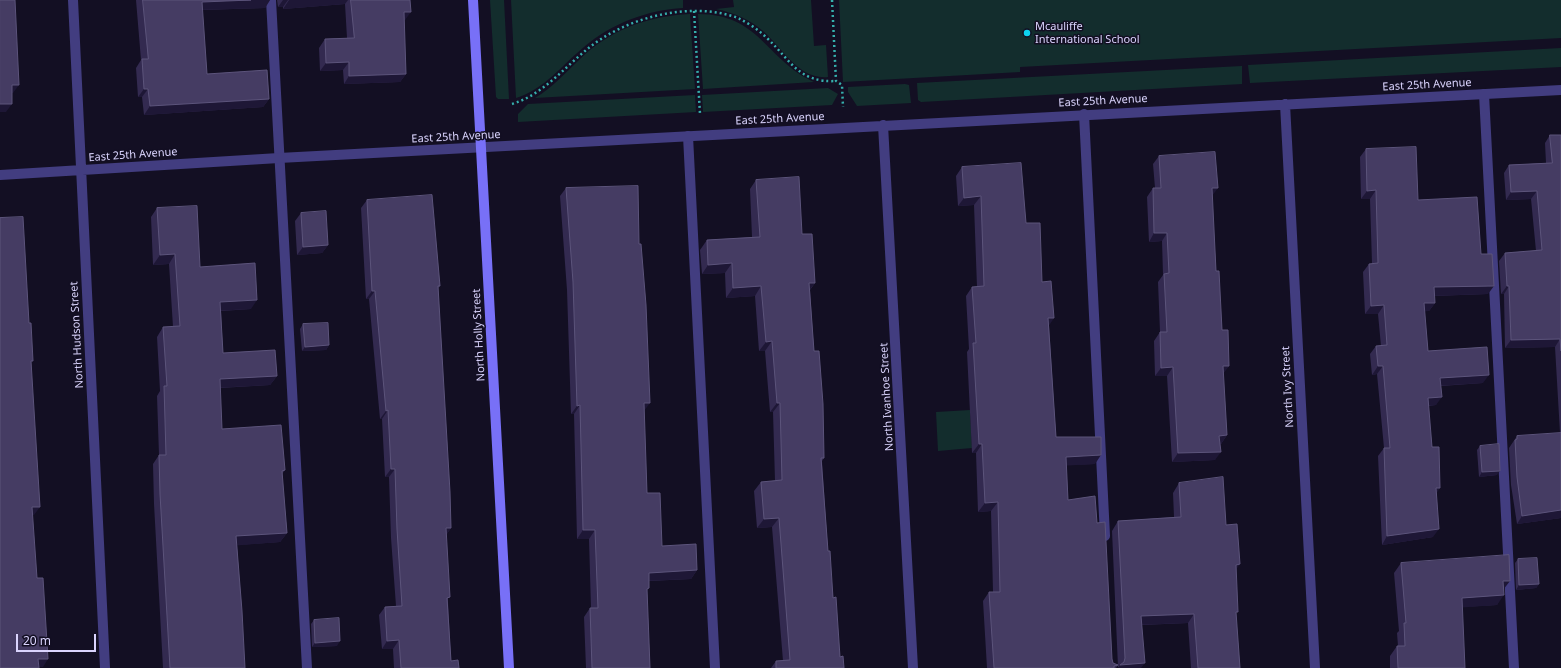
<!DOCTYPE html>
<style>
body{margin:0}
#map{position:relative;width:1561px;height:668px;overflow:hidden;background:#130f23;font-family:"Noto Sans",sans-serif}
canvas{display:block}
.scale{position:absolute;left:16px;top:634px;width:80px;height:18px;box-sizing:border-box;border:2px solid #dad4fd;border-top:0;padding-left:5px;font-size:12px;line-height:14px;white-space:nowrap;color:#dad4fd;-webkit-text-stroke:3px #130f23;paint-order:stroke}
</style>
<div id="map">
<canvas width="1561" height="668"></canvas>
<div class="scale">20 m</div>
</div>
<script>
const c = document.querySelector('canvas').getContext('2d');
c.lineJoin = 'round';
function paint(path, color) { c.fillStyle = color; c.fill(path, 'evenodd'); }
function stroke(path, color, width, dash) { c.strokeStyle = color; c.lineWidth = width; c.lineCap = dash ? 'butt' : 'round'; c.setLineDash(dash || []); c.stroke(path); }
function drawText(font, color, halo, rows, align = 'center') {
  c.font = font + ' "Noto Sans",sans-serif'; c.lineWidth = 3; c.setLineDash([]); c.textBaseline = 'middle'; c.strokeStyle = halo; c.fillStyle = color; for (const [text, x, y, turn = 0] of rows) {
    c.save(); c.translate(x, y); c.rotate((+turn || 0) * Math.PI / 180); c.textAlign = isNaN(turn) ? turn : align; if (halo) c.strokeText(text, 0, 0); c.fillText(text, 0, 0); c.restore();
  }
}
paint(new Path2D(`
 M490 0H504L509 99H498L496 97Z
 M511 0H683V8C648 10 612 23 584 47 562 65 545 89 516 98Z
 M733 0H811L814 46 826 45 828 77C798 80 782 47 763 31 749 19 734 13 716 9L734 7Z
 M839 0H1561V38L1020 67V72L843 82Z
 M690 14 695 89 535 98C552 88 564 74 579 60 609 30 648 16 690 14Z
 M698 14C760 14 766 60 814 82L703 89Z
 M1561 48V67L1250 83 1248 65Z
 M1242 66V84L921 102 918 100 917 83Z
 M905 84 909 85 911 103 857 106 848 92V87Z
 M828 88 838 94 832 105 703 112 702 95Z
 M695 95 696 112 518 122V114L528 104Z
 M970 410 972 448 938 451 936 412Z`), '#132d2d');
stroke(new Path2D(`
 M832 0 836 81 842 85 843 107
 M694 11 700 114
 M512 104C542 95 562 70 585 51 623 18 690 0 738 18 748 23 759 30 768 39 791 61 799 83 836 81`), '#35afac', 2.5, [2, 3]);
stroke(new Path2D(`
 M271 0 307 668
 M1484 94 1514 668
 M1084 114 1105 536
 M688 136 715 668`), '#423d80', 10);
stroke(new Path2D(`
 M73 0 105 668
 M1285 104 1315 668
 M883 125 913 668
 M0 175 279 158 1561 90`), '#423d80', 10);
stroke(new Path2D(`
 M473 0 509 668`), '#7870f7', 10);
paint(new Path2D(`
 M131 0H270L265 8 202 10 207 74 269 99 263 107 144 115 142 97H138L136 68 141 60 136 0Z
 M277 0H410L405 20H404L406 74 400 82 344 84 343 70 320 71 319 48 325 39 347 38 345 4 283 9V7H278Z
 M1550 135H1561V518L1517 524 1511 485 1509 448 1517 436 1560 433 1555 347 1505 348 1504 294H1501L1499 261 1505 253 1536 251 1531 199 1506 200 1504 173 1509 165 1546 163 1545 143Z
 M1366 149 1418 200 1481 254 1488 294 1434 296 1435 303 1429 311H1424L1428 351 1483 383 1441 386 1436 405 1428 406 1432 447 1437 493 1433 537 1382 545 1378 456 1384 448 1377 374 1372 375 1370 354 1376 346H1381L1378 314H1365L1363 272 1369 264H1372L1370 199H1361L1360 157Z
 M1159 156 1212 196 1216 271 1222 330 1229 366 1223 373 1227 435 1221 444H1220L1215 460 1172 462 1167 376H1155L1154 341 1160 332 1158 282 1163 275 1162 241 1149 242 1147 197 1153 188H1155L1153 164Z
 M962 167 1026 223 1042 282 1049 325 1056 437 1095 464 1066 465 1068 500 1112 659 1113 663 1118 665 1116 668H987L983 601 989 592H993L991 511 978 512 976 453H972L967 352 969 349 966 296 972 287H977L974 205 958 206 956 176Z
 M756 180 802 234 815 283 810 290 814 351 824 458 822 461 828 551 840 657 844 668H771L776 661H783L772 527 757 528 754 491 761 482 775 481 773 412H770L765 351H759L755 296 726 298 725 273 702 274 700 250 707 240 752 237 750 189Z
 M566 188 644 411 647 493 662 546 697 570 691 579 649 581 647 591 650 668H586L584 617 590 608H591L589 539H577L574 414H571L567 290 560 196Z
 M367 200 440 286 438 288 451 528 446 535 448 602 451 661 459 668H394L393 649H382L379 615 385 607 396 606 391 538 389 477H385L382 419H380L369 299H366L361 208Z
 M157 208 200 267 251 309 221 311 223 353 277 376 270 385 220 388 222 429 285 470 282 474 287 533 280 542 237 545 245 668H163L154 504 153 464 159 455 157 396 160 391 157 337 163 327H173L169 264 153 265 151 217Z
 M301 213 328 245 322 253 297 255 295 221Z
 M303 324 329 345 326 350 302 351 300 329Z
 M1480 446 1497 475 1479 477 1477 450Z
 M1179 483 1226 525 1236 569V615L1240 668H1191L1188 623 1142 625 1141 668 1118 667 1112 531 1118 521 1174 517 1173 493Z
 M1518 559 1539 584 1536 588 1516 590 1515 563Z
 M1401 563 1504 590 1497 605 1462 607 1465 668H1390V656L1397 646H1398L1397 633 1399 631 1394 573Z
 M314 620 337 646 312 647 311 624Z`), '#332a50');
paint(new Path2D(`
 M251 0H270L265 8 196 10 202 2Z
 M283 0H288L283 7H278Z
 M289 0H348L345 4 283 9Z
 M404 12H411L405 20H398Z
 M349 62 343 70 320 71 326 63Z
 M406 74 400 82 344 84 349 76Z
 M12 85H19L13 93H6Z
 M144 89H148L142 97H138Z
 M269 99 263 107 144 115 150 106Z
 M0 104H12L6 112H0Z
 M1212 188H1218L1212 196Z
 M1376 190 1370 199H1361L1367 191Z
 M1537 191 1531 199 1506 200 1511 192Z
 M981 196 974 205 958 206 964 198Z
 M1154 233H1167L1162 241 1149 242Z
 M328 245 322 253 297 255 303 247Z
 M175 254 169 264 153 265 160 255Z
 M732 263 725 273 702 274 708 265Z
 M809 283H815L808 292Z
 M761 286 755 296 726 298 733 288Z
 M1494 286 1488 294 1428 296 1434 287Z
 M1507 286H1509L1504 294H1501Z
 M372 291H375L369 299H366Z
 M257 300 251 309 214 311 220 302Z
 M1424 303H1435L1429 311 1418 312Z
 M1384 305 1378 314H1365L1371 306Z
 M1048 318H1054L1048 327Z
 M1560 339 1555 347 1505 348 1511 340Z
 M772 341 765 351H759L766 342Z
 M329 345 326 350 302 351 305 347Z
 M1223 366H1229L1223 374Z
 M1378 366H1383L1377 374 1372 375Z
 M1173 367 1167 376H1155L1161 368Z
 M1489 375 1483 383 1435 386 1440 378Z
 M277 376 270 385 214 388 220 379Z
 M1442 397 1436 405 1422 406 1428 398Z
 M644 403H650L644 411Z
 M777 403H780L773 412H770Z
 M580 405 574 414H571L577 406Z
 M388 410 382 419H380L386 411Z
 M1227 435 1221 444H1214L1219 436Z
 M979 444H982L976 453H972Z
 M1221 452 1215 460 1172 462 1178 453Z
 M1101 455 1095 464 1059 466 1066 457Z
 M391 469H395L389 477H385Z
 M1500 471 1497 475 1479 477 1482 472Z
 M1436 488H1440L1434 497Z
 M998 502 991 511 978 512 985 503Z
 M32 507H40L34 515H27Z
 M1561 510V518L1517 524 1522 516Z
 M779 518 772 527 757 528 764 519Z
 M446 528H451L445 537Z
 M1439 529 1433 537 1382 545 1387 536Z
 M583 530H595L589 539H577Z
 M287 533 280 542 230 546 236 536Z
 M1240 564 1233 574 1236 565Z
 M697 570 691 579 643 581 649 573Z
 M1503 581H1510L1503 590Z
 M1539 584 1536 588 1516 590 1519 585Z
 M1504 595 1497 605 1455 608 1462 598Z
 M1194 614 1188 623 1134 625 1141 616Z
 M399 640 393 649H382L387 641Z
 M340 641 337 646 312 647 315 643Z
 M38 659H48L43 667H33Z
 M1145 663 1141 668H1118L1120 665Z`), '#1e1736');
const building = new Path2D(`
 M0 0H15L19 85H12V104H0Z
 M143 0H251L202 2 207 74 267 70 269 99 150 106 148 89H144L142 59H148Z
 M351 0H410L411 12H404L406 74 349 76V62L326 63 325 39 354 38Z
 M1550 135H1561V351L1560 339 1511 340 1509 286H1507L1505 253 1542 250 1537 191 1511 192 1509 165 1552 163Z
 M1416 147 1418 200 1477 197 1481 254H1492L1494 286 1434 287 1435 303H1424L1428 351 1487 347 1489 375 1440 378 1442 397 1428 398 1432 447H1439L1440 488H1436L1439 529 1387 536 1384 448H1390L1383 366H1378L1376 346 1387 345 1384 305 1371 306 1369 264 1378 263 1376 190 1367 191 1366 149Z
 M1215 152 1218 188H1212L1216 271H1219L1222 330H1228L1229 366H1223L1227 435 1219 436 1221 452 1178 453 1173 367 1161 368 1160 332H1167L1164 274 1169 273 1167 233H1154L1153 188H1161L1159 156Z
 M1021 163 1026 223H1040L1042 282 1051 281 1054 318H1048L1056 437H1101V455L1066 457 1068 500 1095 496 1097 523 1105 522 1112 659 1113 663 1118 665 1114 666V668H994L989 592H1000L998 502 985 503 982 444H979L973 343H976L972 287 984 286 981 196 964 198 962 167Z
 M799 177 802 234H812L815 283H809L814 351H819L823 404 824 458H821L828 551H830L833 598 836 597 840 657 843 656 844 668H776V661L790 660 779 518 764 519 761 482 782 480 780 403H777L772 341 766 342 761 286 733 288 732 263 708 265 707 240 760 237 756 180Z
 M638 186 639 244H641L646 305 650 403H644L647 493H660L662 546 696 544 697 570 649 573V588L647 589 650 668H592L590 608H598L595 530H583L580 405 577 406 573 282 566 188Z
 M432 195 440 286H438L450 492 451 528H446L450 597 447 598 451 661 458 660 459 668H401L399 640 387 641 385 607 402 606 397 529 395 469H391L388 410 386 411 375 291H372L367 200Z
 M197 206 200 267 255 263 257 300 220 302 223 353 275 350 277 376 220 379 222 429 281 425 285 470 282 471 287 533 236 536 242 611 245 668H170L160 494 159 455H166L164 386H167L163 327 180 326 175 254 160 255 157 208Z
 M326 211 328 245 303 247 301 213Z
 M23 217 29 323H31L33 361H31L40 507H32L37 578H43L48 659H38L39 668H0V218Z
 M328 323 329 345 305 347 303 324Z
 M1561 433V510L1522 516 1517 477 1515 440 1517 439V436Z
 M1499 444 1500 471 1482 472 1480 446Z
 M1223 477 1226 525 1237 524 1240 564 1236 565 1238 612H1236L1240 668H1198L1194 614 1141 616 1145 663 1120 665 1124 662 1125 658 1118 521 1181 517 1179 483Z
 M1509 555 1510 581H1503L1504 595 1462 598 1465 668H1398L1397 646H1405L1404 623H1406L1401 563Z
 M1537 558 1539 584 1519 585 1518 559Z
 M339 618 340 641 315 643 314 620Z`);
paint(building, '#453c63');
stroke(building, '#5c547b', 1);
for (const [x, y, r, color] of [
 [1027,33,4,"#0dd3f0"]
]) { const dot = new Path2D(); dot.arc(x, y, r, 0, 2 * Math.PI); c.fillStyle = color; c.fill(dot); stroke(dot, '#130f23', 1.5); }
drawText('11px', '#dad4fd', '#130f23', [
 ["Mcauliffe",1035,27],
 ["International School",1035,40]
], 'left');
drawText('11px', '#dad4fd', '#130f23', [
 ["East 25th Avenue",1427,85,-3],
 ["East 25th Avenue",1103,101,-3],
 ["East 25th Avenue",780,119,-3],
 ["East 25th Avenue",456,137,-3],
 ["East 25th Avenue",133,155,-4],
 ["North Hudson Street",77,335,-93],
 ["North Holly Street",479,335,-93],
 ["North Ivy Street",1288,387,-93],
 ["North Ivanhoe Street",887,397,-93]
]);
</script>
